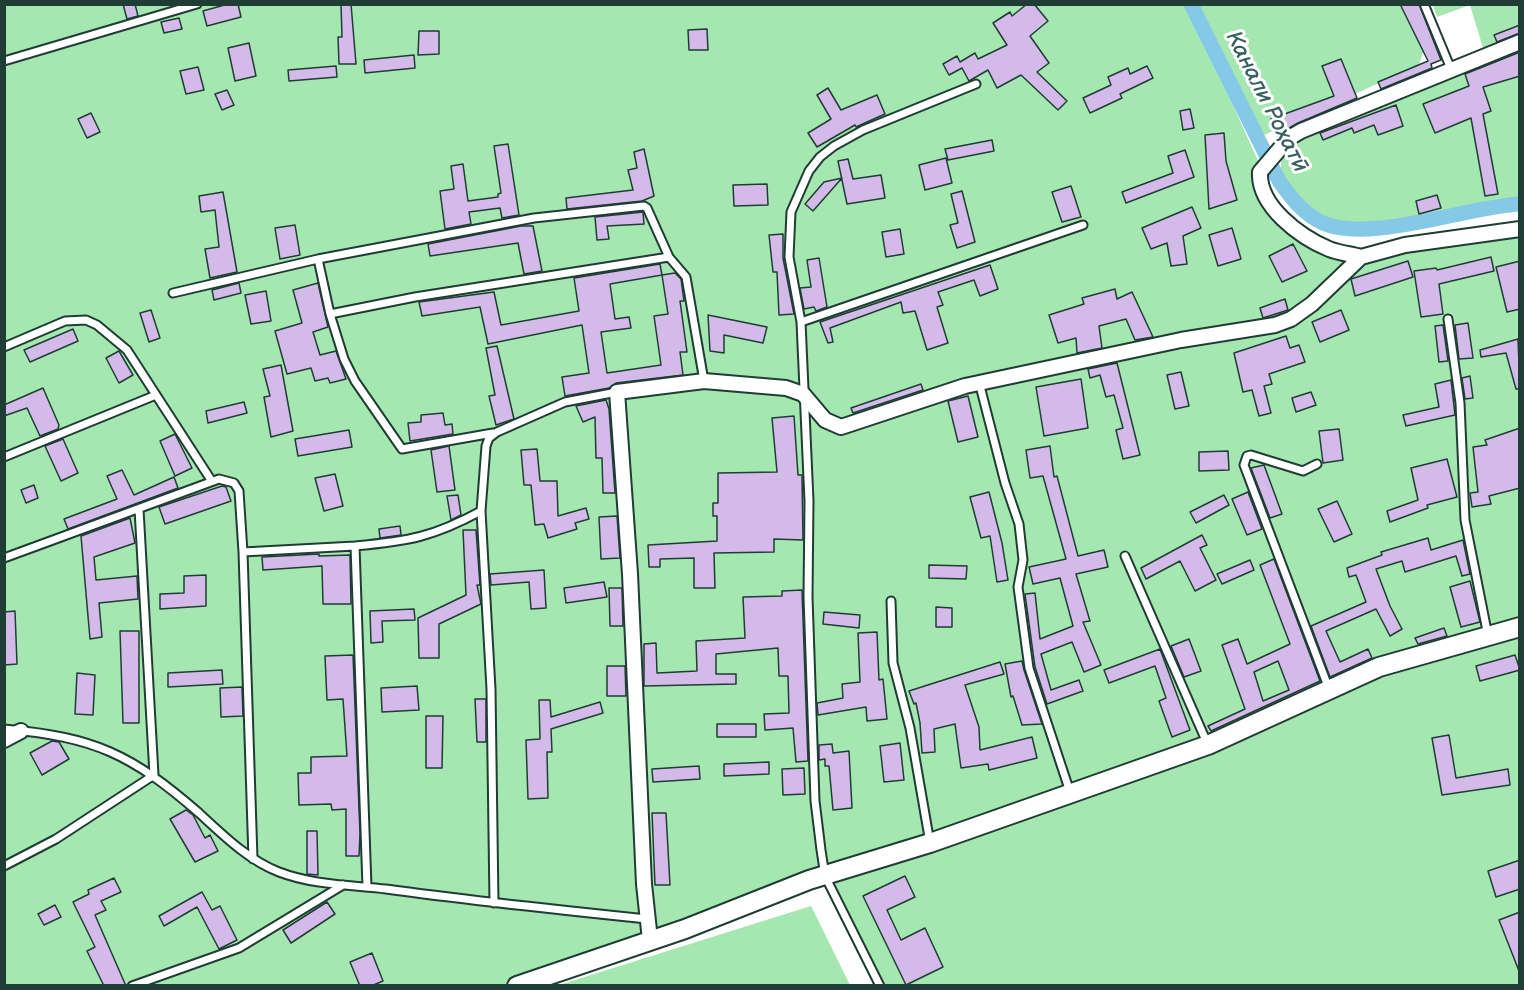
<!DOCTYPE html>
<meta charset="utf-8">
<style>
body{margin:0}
#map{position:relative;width:1524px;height:990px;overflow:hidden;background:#fff;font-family:"Balsamiq Sans",sans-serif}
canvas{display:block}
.frame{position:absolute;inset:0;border:6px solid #1f3d34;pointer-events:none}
</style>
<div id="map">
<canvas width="1524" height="990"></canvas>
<div class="frame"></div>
</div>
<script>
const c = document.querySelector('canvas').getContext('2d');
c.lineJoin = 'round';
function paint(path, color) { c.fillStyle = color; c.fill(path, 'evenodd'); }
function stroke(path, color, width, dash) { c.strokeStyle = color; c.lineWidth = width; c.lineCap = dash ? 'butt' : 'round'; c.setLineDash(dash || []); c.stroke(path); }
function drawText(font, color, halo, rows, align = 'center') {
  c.font = font + ' "Balsamiq Sans",sans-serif'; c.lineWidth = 6; c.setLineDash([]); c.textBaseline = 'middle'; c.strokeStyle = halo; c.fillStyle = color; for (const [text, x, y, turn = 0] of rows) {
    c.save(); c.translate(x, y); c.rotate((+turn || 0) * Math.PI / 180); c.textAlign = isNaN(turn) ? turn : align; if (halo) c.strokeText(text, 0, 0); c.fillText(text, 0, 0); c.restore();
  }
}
paint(new Path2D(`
 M4 5H1188L1263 172 1262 179 1287 218 1331 248 1372 251 1519 225V985H876L820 878 509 985H5Z
 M1194 5H1410L1426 43 1419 65 1264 135Z
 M1433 5H1519V33L1483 48 1470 5 1437 17Z
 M1519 44V204C1466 206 1364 248 1317 220 1300 210 1290 196 1279 181L1283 147 1301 132Z
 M811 906 850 985H559Z`), '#a5e7b0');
stroke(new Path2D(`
 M1191 4 1279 181C1290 196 1300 210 1317 220 1362 247 1468 206 1520 204`), '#85c9e6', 15);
const building = new Path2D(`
 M123 4H135L138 16 127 19Z
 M228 4H238L241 17 207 26 203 11Z
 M341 4H351L356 64H339L338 37H342Z
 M1027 4H1034L1048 21 1030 36 1049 63 1037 72 1067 101 1058 110 1021 75 997 88 988 70 969 81 962 68 949 75 943 64 957 56 960 62 975 53 978 59 1007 45 993 23 1010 12 1012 16Z
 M1400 4H1419L1441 60 1431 64 1432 68 1381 89 1378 82 1428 61Z
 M179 18 182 29 164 33 161 22Z
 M1520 25V33L1497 42 1494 35Z
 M707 29 708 50H689L688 30Z
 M419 31H439V54L418 55Z
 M249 43 256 76 235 81 228 48Z
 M1520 52V76L1483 87 1491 111 1483 114 1498 194 1485 196 1471 118 1435 133 1423 104 1469 86 1465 74Z
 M414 55 415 68 365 73 364 60Z
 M1341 59 1357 98 1298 123 1277 135 1271 119 1334 96 1322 66Z
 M336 66 337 77 289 81 288 70Z
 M1147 66 1153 78 1120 94 1122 98 1090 113 1083 98 1111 85 1108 77 1128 68 1130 74Z
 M198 67 204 90 186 94 180 71Z
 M828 88 841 110 877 95 885 114 856 127 855 125 817 147 808 133 831 119 817 95Z
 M227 90 234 105 222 110 215 94Z
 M1396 105 1403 126 1378 135 1374 125 1354 133 1352 128 1323 140 1320 133Z
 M1190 109 1194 128 1183 130 1180 111Z
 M91 113 100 132 87 138 78 119Z
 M1224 133 1226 161 1237 200 1209 209 1205 135Z
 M992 140 994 151 948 160 945 149Z
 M508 144 519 215 502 218 500 208 469 212 471 224 445 229 440 191 454 189 451 166 463 164 468 201 498 197V194L501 193 494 146Z
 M644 149 654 196 642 201 567 209 566 198 633 190 628 170 637 168 634 152Z
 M1185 150 1194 177 1126 203 1122 192 1173 173 1168 156Z
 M946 158 952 183 925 190 919 165Z
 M848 159 853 179 881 175 885 198 847 204 838 161Z
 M842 178 813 211 805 204 824 182Z
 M767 184 768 205 734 206 733 185Z
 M1071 186 1081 217 1062 222 1052 192Z
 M962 191 975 242 957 248 950 225 958 223 951 194Z
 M223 192 237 272 210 278 205 249 219 247 215 210 201 212 199 196Z
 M1437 195 1441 208 1419 214 1416 201Z
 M1192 207 1201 228 1183 236 1187 264 1171 266 1167 243 1151 249 1142 228Z
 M643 212 644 224 607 226 609 239 597 240 595 217Z
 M295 225 300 255 280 259 275 228Z
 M521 226H533L542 271 524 274 518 243 430 256 428 244Z
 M1232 228 1241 259 1218 266 1209 235Z
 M900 229 904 254 886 257 882 232Z
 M783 234V258L794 314 779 315 777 272H773L769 235Z
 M1293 244 1307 271 1282 282 1269 256Z
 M1491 257 1494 271 1439 284 1443 314 1421 317 1414 271 1436 268 1437 270Z
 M819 258 827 307 816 311 814 307 804 309 800 288 811 287 807 260Z
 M1408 261 1413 277 1355 296 1351 279Z
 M1520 261V309L1507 312 1496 267Z
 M660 264 662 275 675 273 681 279 684 301H680L687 352H680L683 375 616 383 609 388 565 396 562 377 589 373 582 325 488 344 480 307 422 316 419 302 494 292 501 325 579 311 574 278ZM662 275 668 314 654 316 661 365 607 373 601 332 631 328 629 317 615 319 610 284Z
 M990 265 998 289 980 296 974 280 938 292 943 305 937 307 948 343 927 350 915 311 903 313 901 302 830 328 833 342 828 343 820 322Z
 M239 283 241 293 214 300 212 290Z
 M318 283 328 327 313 332 320 355 336 351 346 379 330 383 328 378 315 381 311 368 287 374 275 331 302 323 293 290Z
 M1115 289 1117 299 1132 292 1153 337 1135 340 1126 319 1099 326 1102 348 1077 353 1076 338 1058 343 1049 315 1084 304 1082 298Z
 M266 291 271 321 251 324 245 295Z
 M1285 299 1288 310 1263 318 1260 308Z
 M151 310 160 338 149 342 140 313Z
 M1341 310 1349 330 1320 342 1312 322Z
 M708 315 767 327 763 343 724 335V353L710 351Z
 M1468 323 1473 358 1459 359 1455 325Z
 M1443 325 1448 361 1439 362 1435 326Z
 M73 329 78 341 30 362 24 350Z
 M1286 336 1290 348 1299 345 1305 362 1269 374 1272 384 1264 386 1271 413 1259 416 1252 390 1243 392 1234 353Z
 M1518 339 1520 389H1516L1506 353 1481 357 1480 350Z
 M497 346 514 419 496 425 489 396 495 395 486 348Z
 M119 351 133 375 119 383 106 358Z
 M1117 363 1140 455 1123 459 1116 430 1123 428 1114 395 1106 397 1100 375 1090 378 1088 369Z
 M281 365 293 431 271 437 264 397 270 396 263 369Z
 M1181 372 1189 406 1175 409 1167 375Z
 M1470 376 1473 398 1465 399 1462 378Z
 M1081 379 1088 428 1044 436 1036 387Z
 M1451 380 1455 415 1406 426 1403 415 1439 407 1435 384Z
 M921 384 923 390 853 413 851 408Z
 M43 388 59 425 58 429 40 436 27 408 4 416V405Z
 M1311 392 1316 405 1296 412 1292 398Z
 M968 396 978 437 958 442 948 401Z
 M606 400 609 409 615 493H603L602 458H596L595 417 583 422 576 406Z
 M244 402 247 413 208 423 206 411Z
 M443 413 445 425 452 424 453 434 410 441 408 423 421 422V415Z
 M794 416 798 475H802L803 540 774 539V552L714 553 715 588H694V558L660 559V567H649L648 545 717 541V516H713V503H718V473L777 472 772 418Z
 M1520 428V488L1489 496 1491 504 1472 507 1470 493 1478 492 1473 447 1487 445 1485 440Z
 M1339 429 1343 460 1323 463 1319 431Z
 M349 430 352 447 298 456 295 439Z
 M175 434 192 468 175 476 160 441Z
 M63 439 78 473 61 481 45 446Z
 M449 446 455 490 437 492 431 450Z
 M1050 446 1054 477 1057 476 1078 556 1104 550 1108 567 1076 574 1090 621 1083 622 1101 665 1084 672 1072 642 1041 654 1051 690 1079 680 1083 691 1047 704 1035 667 1025 594 1035 593 1040 639 1073 626 1060 578 1033 584 1029 567 1066 559 1043 476 1030 478 1026 450Z
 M537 449 540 481H557L558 516 586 508 589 519 575 523 577 529 548 538 544 524 535 525 531 485H524L521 450Z
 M1228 451 1229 470 1199 471V452Z
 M1447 459 1457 497 1427 505 1428 508 1390 522 1387 511 1418 500 1411 468Z
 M1264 465 1282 514 1270 518 1251 468Z
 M122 470 134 495 174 477 178 488 68 529 64 519 117 499 107 476Z
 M335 474 343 506 324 511 315 478Z
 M34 485 38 498 26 503 21 490Z
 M222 486 226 487 231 501 165 524 159 507Z
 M989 492 1002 543 1008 580 997 582 990 536 981 538 970 497Z
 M1248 492 1262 529 1247 535 1232 499Z
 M458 495 461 515 451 520 447 496Z
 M1224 495 1229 505 1196 523 1190 512Z
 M1337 501 1352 534 1334 542 1318 509Z
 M617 516 620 558 601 559 599 517Z
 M130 518 135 543 94 557 96 580 137 576 138 599 99 603 102 637 90 639 81 536Z
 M400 526 401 535 380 538 379 529Z
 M463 530H476L480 585H477L481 604 439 624V658H419L418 618 466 595Z
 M1202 535 1207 545 1200 548 1216 580 1195 591 1180 561 1146 579 1141 568Z
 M1428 538 1431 550 1463 540 1470 574 1462 576 1456 556 1405 572 1402 561 1376 569 1390 606 1402 629 1390 636 1376 609 1326 631 1340 662 1368 649 1372 658 1330 677 1311 626 1366 602 1356 575 1349 577 1347 568 1382 555 1381 552Z
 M319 554V556L350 555 351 604H323L322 566 263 570 262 557Z
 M1274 559 1320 681 1211 731 1208 726 1245 709 1222 645 1238 639 1247 664 1290 644 1260 565ZM1278 661 1289 690 1263 701 1254 672Z
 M1250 560 1254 570 1222 584 1217 574Z
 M929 565 967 566 966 579 929 578Z
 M544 570 546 608 531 609 529 582 491 585 490 574Z
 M206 575V606L160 609V594L184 593V576Z
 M1470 581 1480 622 1461 627 1450 587Z
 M604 582 607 597 566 603 564 588Z
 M609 588H622L623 626H610Z
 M802 590 808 761 796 762 793 728 765 730 764 714 789 713 788 676H779L778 648 716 654V674H736V684L644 686V644L656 643 657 673 697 671 696 641 745 638 743 597 782 596V591Z
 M936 607 952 608V627H936Z
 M414 609 415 620 382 621 383 642 371 643 370 611Z
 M15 611 17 664 4 665V612Z
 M824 612 860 615 859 628 823 624Z
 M1444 628 1447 636 1418 644 1415 638Z
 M120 631H139V723H123Z
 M877 632 879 680 883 679 887 719 867 721 866 707 818 715 817 703 843 698 842 684 860 682 858 633Z
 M1189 639 1201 671 1184 677 1171 646Z
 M1160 649 1190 730 1172 737 1159 701 1166 698 1155 666 1109 683 1104 670Z
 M353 655 360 834 359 856H346V809L332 810 331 804 299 805 298 773H311V757L347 756 343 699 327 700 325 656Z
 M1515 655 1520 670 1480 681 1476 666Z
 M1022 661 1024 670 1042 724 1022 725 1013 696 1011 697 1005 664Z
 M1000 662 1004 674 965 685 979 727 980 750 1032 737 1037 758 989 770 988 764 961 768 955 724 934 729 935 752 922 753 920 723 916 703 914 704 909 691Z
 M607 666H625L626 696H607Z
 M222 670 223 684 168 687V673Z
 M77 673 95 675 93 715 75 714Z
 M417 686 419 710 382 712 381 688Z
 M242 687 243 716 221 717 220 688Z
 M475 699H486V742H477Z
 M539 700H550L551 717 600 702 603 713 551 729 552 752H547L548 798 528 799 526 740 540 739Z
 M426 716H443L442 768H426Z
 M717 724H756V737H717Z
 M1449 735 1456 778 1508 769 1510 785 1442 795 1432 738Z
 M52 741 59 742 69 759 42 775 30 753Z
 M900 743 904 780 884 782 880 746Z
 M832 744 833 753 849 751 852 808 833 810 829 766H825V759L819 760V745Z
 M769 762V774L724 776V764Z
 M699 766 700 779 653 782 652 769Z
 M804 768 805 794 783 795 782 769Z
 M186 810 193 815 205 838 210 835 218 851 195 862 170 819Z
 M652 813H666L670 885H655Z
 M307 831H317L318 875 307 874Z
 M1520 860V889L1496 897 1488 871Z
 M905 876 915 897 887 910 901 940 925 928 943 967 906 985 863 896Z
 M114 878 121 892 101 901 106 910 95 915 126 986H104L87 951 95 947 73 902 89 894 88 890Z
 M202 892 212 910 220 906 237 940 219 949 197 907 164 926 159 916Z
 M327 902 335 914 291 943 283 930Z
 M55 905 61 917 44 925 38 914Z
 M1520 912V971H1519L1499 920Z
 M372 953 383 981 371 986H360L350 962Z`);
paint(building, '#d3bae9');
stroke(building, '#1f3d34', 1.5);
const service = new Path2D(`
 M1424 4 1451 69
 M4 61 197 4
 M318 259 330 314
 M173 293 318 259 534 218 644 206 647 208 669 257 686 277 704 381
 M1448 319 1460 403 1465 520 1488 636
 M801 322 1083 225
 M4 347 65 321 86 320 97 325 127 350 211 480
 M979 382 1005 483 1019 524 1023 560 1018 587 1029 668 1070 792
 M493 433 402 449 355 381 344 359 330 314 415 297 669 257
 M4 457 156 395
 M1317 464 1303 471 1251 455 1247 456 1244 465 1329 689
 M243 552 253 859
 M1125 556 1208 745
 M4 558 219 479 234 483 239 491 243 552 355 546
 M891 601 893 663 910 728 930 843
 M4 729C95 737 131 754 199 813 223 835 248 860 279 872 313 885 350 885 386 889 473 901 560 910 647 919
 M4 866 56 839 154 775 139 509
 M367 887 355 546C409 541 433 537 481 511
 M494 903 491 689 481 511 486 446 489 438 497 432 565 402 617 392
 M132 986 239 948 343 885
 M880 986 825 876 821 850 815 801 808 597 809 501 801 322 789 257 791 212 809 171 820 157 834 146 863 130 976 84`);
const minor = new Path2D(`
 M1361 257C1350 254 1339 253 1329 249 1300 237 1258 206 1260 172L1289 138 1301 131 1520 42
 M4 740 21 731
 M650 940 644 884 630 574 617 392 704 381 786 388 803 394 825 420 841 427 965 386 1181 340 1275 325 1291 319 1312 304 1361 257 1405 245 1520 229`);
const tertiary = new Path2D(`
 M517 986 685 929 809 880 930 843 1208 745 1379 667 1520 627`);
stroke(service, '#1f3d34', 11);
stroke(minor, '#1f3d34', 18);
stroke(tertiary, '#1f3d34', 22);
stroke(service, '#fff', 7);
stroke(minor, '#fff', 14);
stroke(tertiary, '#fff', 18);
drawText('italic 22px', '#386060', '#fff', [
 ["Канали Роҳатӣ",1266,102,63]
]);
</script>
